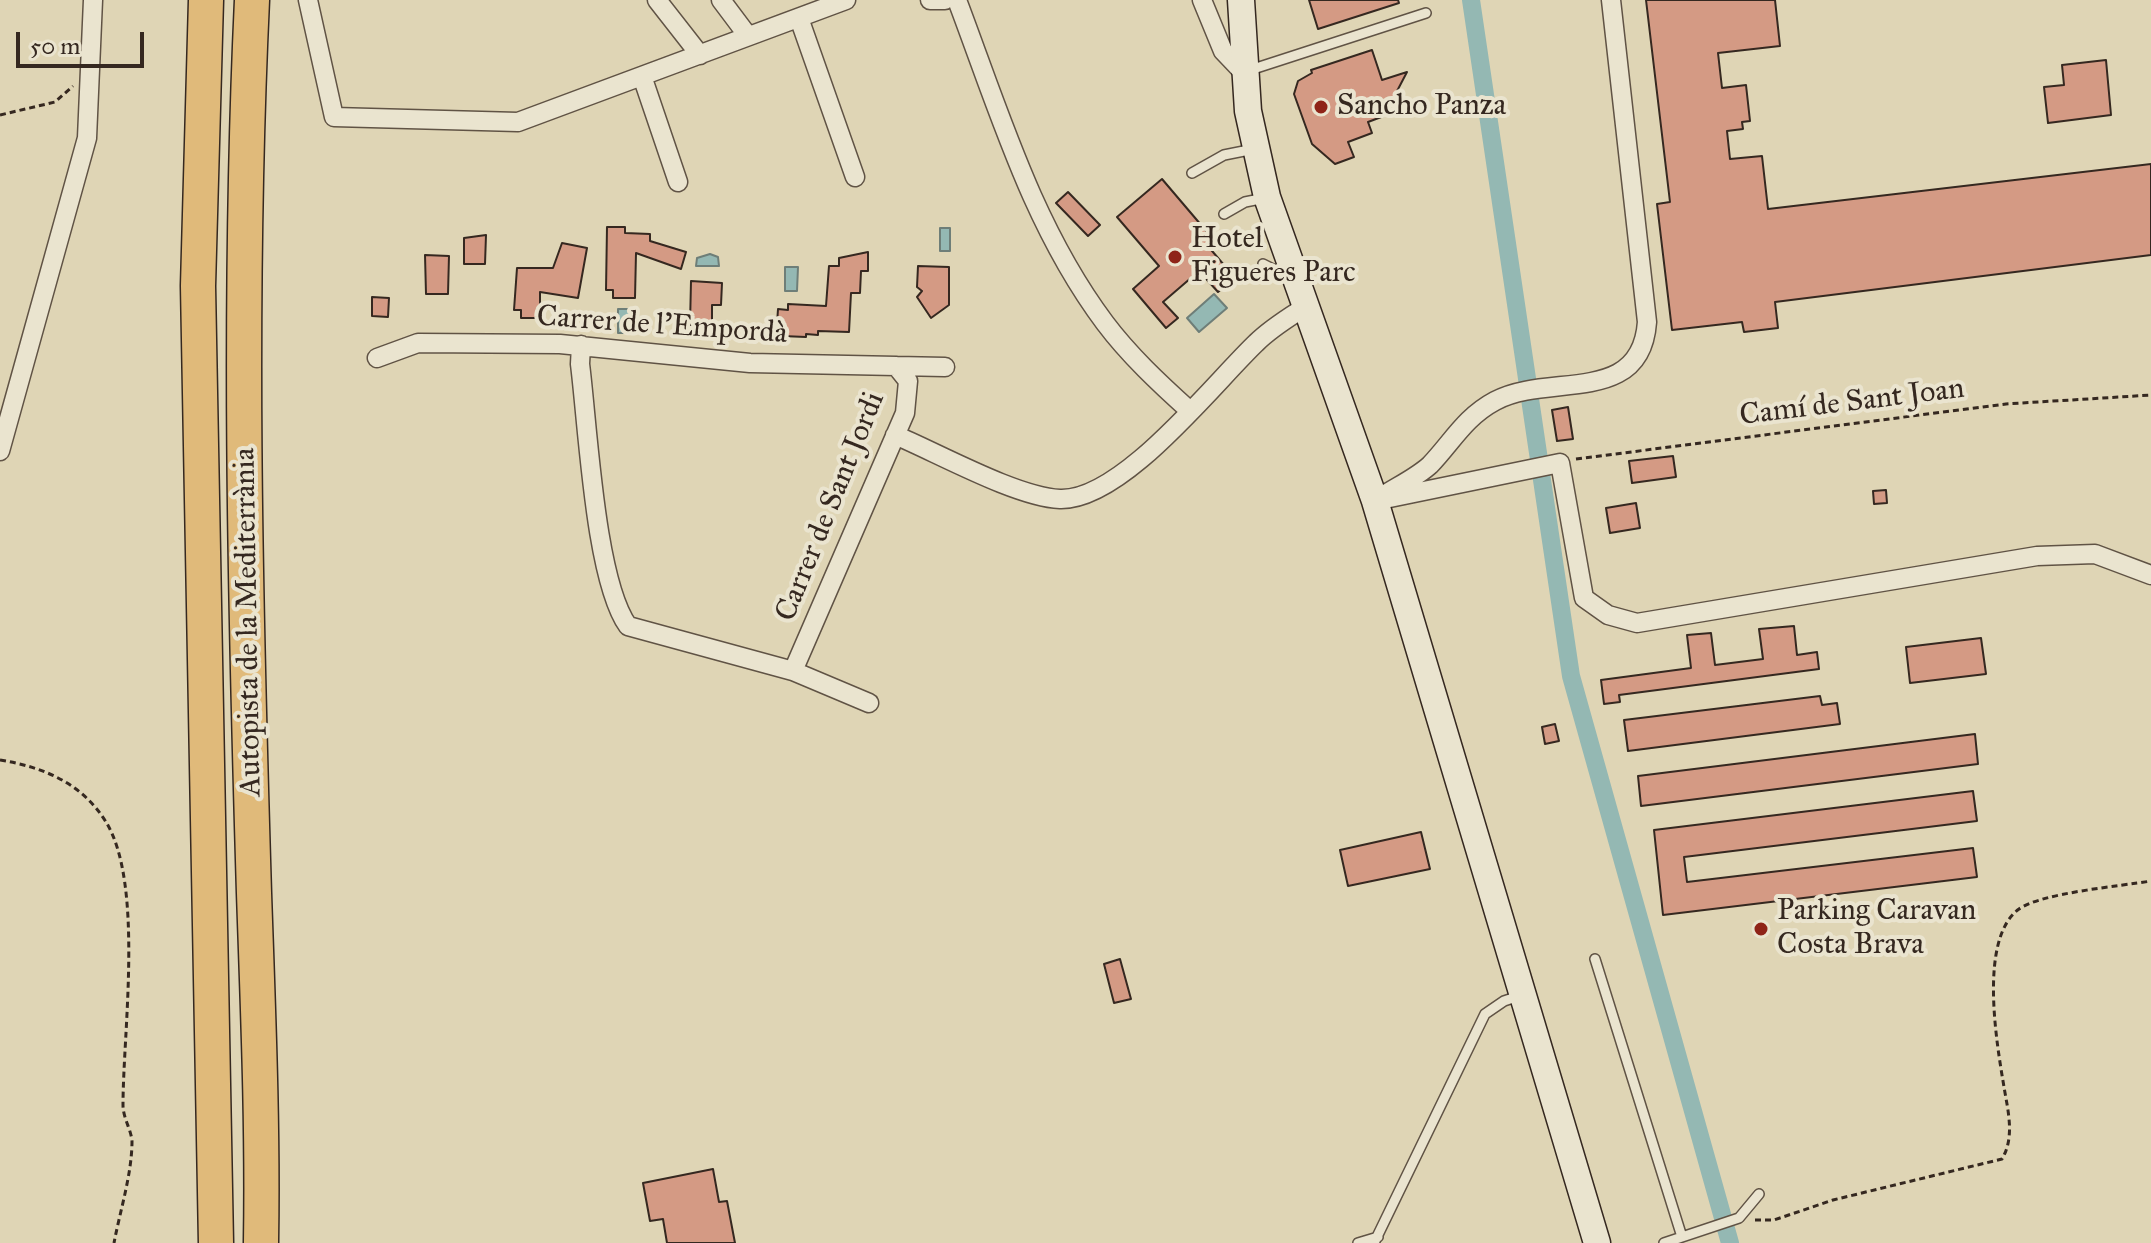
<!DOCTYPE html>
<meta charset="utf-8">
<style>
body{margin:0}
#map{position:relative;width:2151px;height:1243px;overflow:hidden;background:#dfd5b5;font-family:"IM FELL Great Primer",serif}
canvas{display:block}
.scale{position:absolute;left:16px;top:32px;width:128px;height:36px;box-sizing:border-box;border:4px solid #352820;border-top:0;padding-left:10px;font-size:24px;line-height:28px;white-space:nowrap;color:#352820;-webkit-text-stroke:6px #eae4cf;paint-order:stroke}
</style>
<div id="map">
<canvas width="2151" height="1243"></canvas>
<div class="scale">50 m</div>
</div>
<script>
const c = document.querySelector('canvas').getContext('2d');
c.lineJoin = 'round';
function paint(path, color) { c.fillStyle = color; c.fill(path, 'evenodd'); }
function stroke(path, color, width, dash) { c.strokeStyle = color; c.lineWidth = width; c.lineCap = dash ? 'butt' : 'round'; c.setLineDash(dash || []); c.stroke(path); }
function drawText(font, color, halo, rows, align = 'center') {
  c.font = font + ' "IM FELL Great Primer",serif'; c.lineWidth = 8; c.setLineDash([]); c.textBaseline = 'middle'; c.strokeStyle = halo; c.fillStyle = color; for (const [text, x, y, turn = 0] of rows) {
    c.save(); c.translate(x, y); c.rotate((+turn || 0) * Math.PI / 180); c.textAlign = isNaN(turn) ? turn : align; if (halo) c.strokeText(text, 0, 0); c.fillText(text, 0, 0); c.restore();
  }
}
const water = new Path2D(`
 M940 228H950V251H940Z
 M710 254 718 257 719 266H696L697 258Z
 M785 267H798L797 291H785Z
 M1214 294 1227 308 1199 332 1187 318Z
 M618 309H630V333H618Z`);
paint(water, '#94b8b3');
stroke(water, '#6e7e78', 2);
stroke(new Path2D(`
 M1471 0 1571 676 1730 1243`), '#94b8b3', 18);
const building = new Path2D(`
 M1309 0H1398L1399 3 1318 29Z
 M1646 0H1775L1780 46 1718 53 1722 88 1746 85 1750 121 1742 122 1743 129 1727 131 1730 159 1762 156 1768 209 2151 164V255L1775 302 1778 328 1744 332 1742 322 1672 330 1657 204 1670 202Z
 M1372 50 1382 80 1407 72 1384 116 1368 122 1372 133 1348 142 1354 157 1335 164 1312 144 1294 94 1298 81 1312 73 1311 70Z
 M2106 60 2111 115 2048 123 2044 87 2064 85 2062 65Z
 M1162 179 1213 239 1207 245 1235 278 1218 292 1199 271 1163 302 1178 318 1166 328 1133 289 1159 266 1117 217Z
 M1068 192 1100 225 1088 236 1056 203Z
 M607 227H625V233L650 234V241L686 252 681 269 636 253 635 298H613V290H606Z
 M486 235 485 264H464V238Z
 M562 243 587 248 578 298 540 292V318H521V310H514L517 268H553Z
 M868 252V271H861L860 293H851L849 332 818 331V335L806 334V337L782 336 783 325 777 324 778 309 788 310V304L826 306 829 266H839V258Z
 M425 255 449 256 448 294H426Z
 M918 266 949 267V305L931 318 917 297 922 291 917 287Z
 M691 281 722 283 721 305H712V325H690Z
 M372 297 389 298 388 317 372 316Z
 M1568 407 1573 439 1557 441 1552 410Z
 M1673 456 1676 477 1632 483 1629 461Z
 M1886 490 1887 503 1874 504 1873 491Z
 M1636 503 1640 528 1610 533 1606 508Z
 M1794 626 1797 655 1817 652 1819 669 1619 695 1620 702 1604 704 1601 680 1691 668 1687 635 1711 633 1715 665 1763 659 1759 629Z
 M1981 638 1986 674 1910 683 1906 647Z
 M1820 696 1822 705 1837 703 1840 724 1628 751 1624 720Z
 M1555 724 1559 741 1545 744 1542 727Z
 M1975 734 1978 764 1641 806 1638 776Z
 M1973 791 1977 821 1684 857 1687 882 1973 848 1977 877 1663 915 1654 830Z
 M1421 832 1430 869 1348 886 1340 850Z
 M1120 959 1131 999 1114 1003 1104 964Z
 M713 1169 719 1202 727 1201 735 1243H667L663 1219 650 1221 643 1183Z`);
paint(building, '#d49a84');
stroke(building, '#352820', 2);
const lane = new Path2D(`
 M1247 71 1426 13
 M1192 173 1224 155 1254 149
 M1224 214 1245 202 1265 198
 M1263 264 1289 277
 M1595 959 1682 1237
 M1358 1243 1378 1237
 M1374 1243 1485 1014 1504 1001 1522 995
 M1664 1243 1739 1218 1759 1194`);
const street = new Path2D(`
 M308 0 334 117 518 122 846 0
 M657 0 700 55
 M721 0 748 36
 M930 0H945
 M957 0C999 111 1033 227 1105 323 1129 355 1160 384 1190 411
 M1202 0 1223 51 1243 72
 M799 18 855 177
 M642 76 678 182
 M581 345 580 364C588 427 595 580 628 626L793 671 869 703
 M377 358 418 343 560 344 750 363 945 367
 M895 435C938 453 1016 497 1060 499 1122 501 1212 385 1256 343 1271 328 1288 318 1305 307
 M0 451 87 138 93 0
 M1384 495C1398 486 1417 477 1430 465 1452 442 1465 417 1495 401 1549 372 1641 407 1647 322L1611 0
 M1375 501 1560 463 1584 598 1608 615 1637 623 2037 556 2095 554 2151 575
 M793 671 905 413 908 381 896 366`);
const secondary = new Path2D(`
 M1241 0 1248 111 1267 197 1375 501 1597 1243`);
const highway = new Path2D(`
 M206 0 198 286 216 1243
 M252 0C238 297 245 596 254 893 258 1010 263 1126 261 1243`);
stroke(lane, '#605345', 12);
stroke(street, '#605345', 21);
stroke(secondary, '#352820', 29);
stroke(highway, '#352820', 37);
stroke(new Path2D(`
 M0 115 55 102 73 86
 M1576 459 2006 404 2151 395
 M0 760C43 767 82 783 106 822 144 884 123 1032 123 1105 123 1118 131 1129 132 1141 132 1174 120 1211 114 1243
 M1755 1220H1774L1833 1200 2002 1159C2015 1137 2008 1111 2004 1087 1997 1045 1978 939 2019 909 2041 893 2121 886 2151 881`), '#352820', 3, [6, 4]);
stroke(lane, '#eae4cf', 9);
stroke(street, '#eae4cf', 18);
stroke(secondary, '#eae4cf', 26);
stroke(highway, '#e0ba7a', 34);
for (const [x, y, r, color] of [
 [1321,107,8,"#8f2418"],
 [1175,257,8,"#8f2418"],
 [1761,929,8,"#8f2418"]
]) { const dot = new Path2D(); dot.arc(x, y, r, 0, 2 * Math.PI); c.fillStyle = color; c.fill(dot); stroke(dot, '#eae4cf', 3); }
drawText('30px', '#352820', '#eae4cf', [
 ["Sancho Panza",1337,107],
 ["Hotel",1191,240],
 ["Figueres Parc",1191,274],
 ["Parking Caravan",1777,912],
 ["Costa Brava",1777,946]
], 'left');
drawText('30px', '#352820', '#eae4cf', [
 ["Carrer de l'Empordà",662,326,4],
 ["Camí de Sant Joan",1852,403,-7],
 ["Carrer de Sant Jordi",831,507,-68],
 ["Autopista de la Mediterrània",249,622,-91]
]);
</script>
